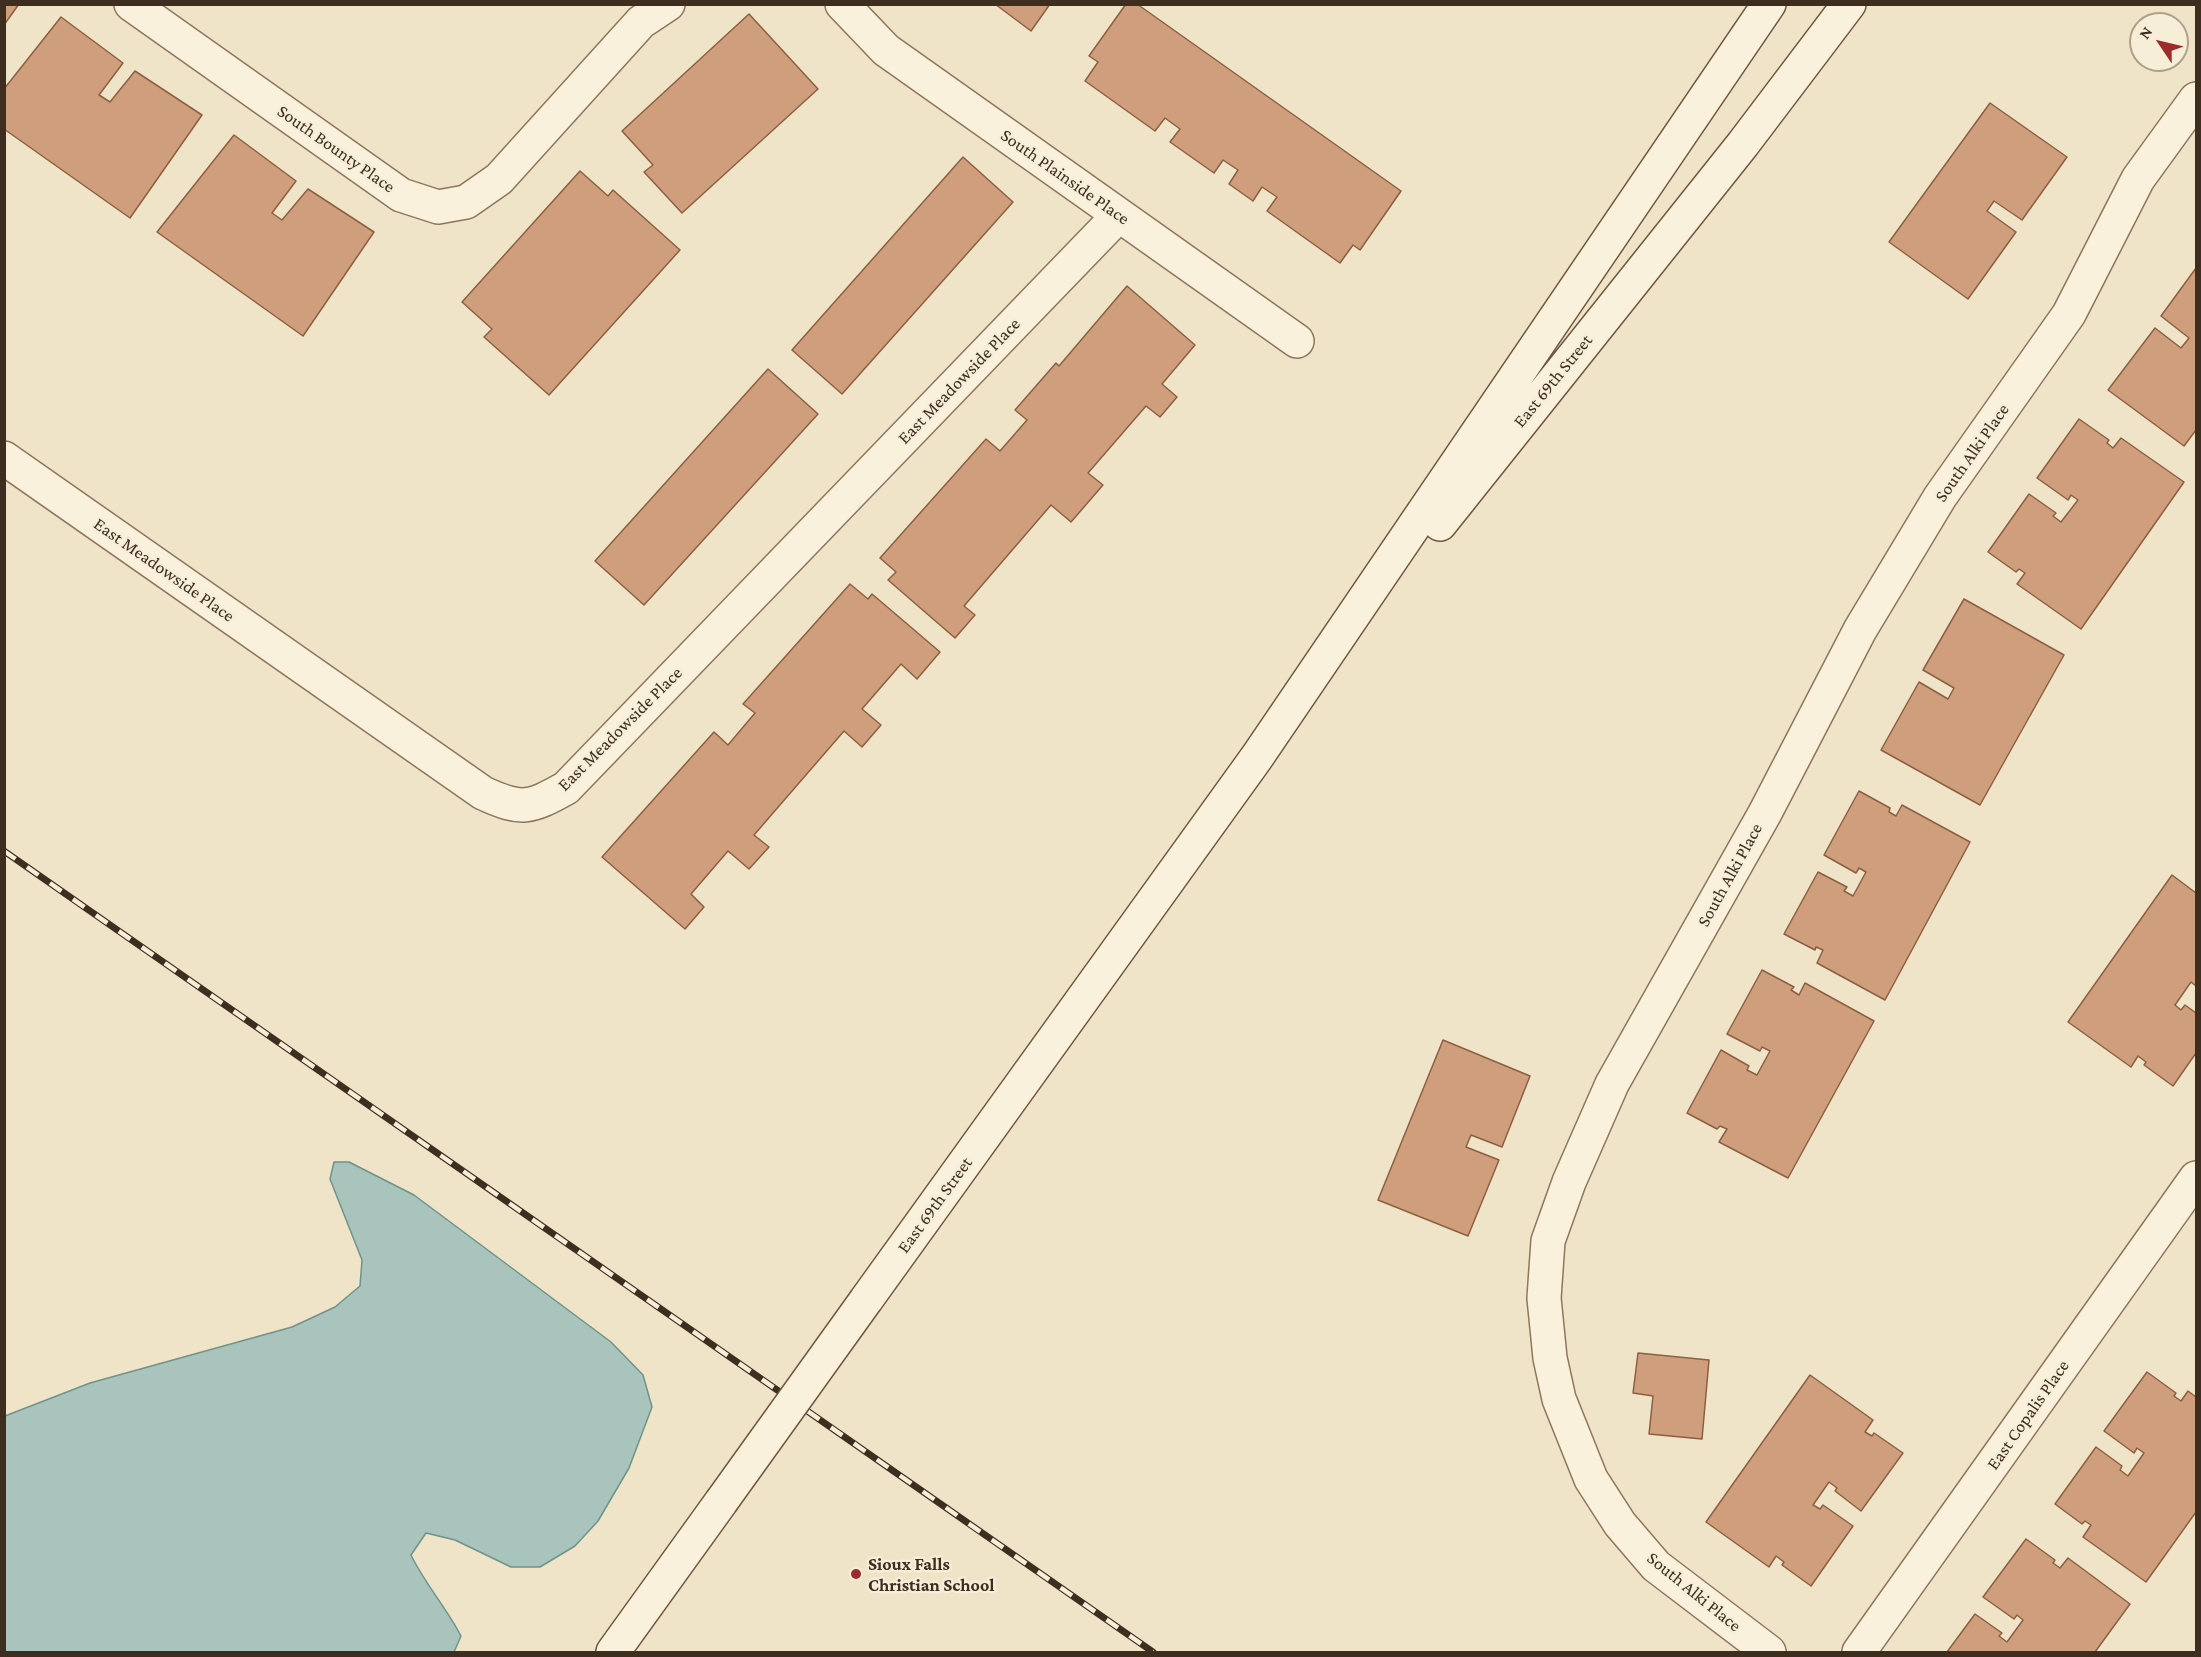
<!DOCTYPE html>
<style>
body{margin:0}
#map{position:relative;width:2201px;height:1657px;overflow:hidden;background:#f0e4c8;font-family:"Crimson Pro",serif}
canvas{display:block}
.frame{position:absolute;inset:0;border:6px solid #3d2e20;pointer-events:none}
.north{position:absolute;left:2129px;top:12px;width:60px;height:60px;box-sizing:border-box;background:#f7eed8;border:2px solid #ada18e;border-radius:50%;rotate:305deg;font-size:16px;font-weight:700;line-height:24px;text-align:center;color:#3d2e20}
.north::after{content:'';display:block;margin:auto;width:21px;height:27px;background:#9e2a2b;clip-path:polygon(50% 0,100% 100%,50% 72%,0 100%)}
</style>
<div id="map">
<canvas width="2201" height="1657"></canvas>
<div class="frame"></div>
<div class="north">N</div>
</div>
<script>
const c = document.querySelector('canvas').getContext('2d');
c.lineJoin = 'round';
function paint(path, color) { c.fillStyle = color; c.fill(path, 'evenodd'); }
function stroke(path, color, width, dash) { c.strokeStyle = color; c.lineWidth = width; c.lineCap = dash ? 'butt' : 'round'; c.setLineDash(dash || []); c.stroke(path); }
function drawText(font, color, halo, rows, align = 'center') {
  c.font = font + ' "Crimson Pro",serif'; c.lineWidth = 4.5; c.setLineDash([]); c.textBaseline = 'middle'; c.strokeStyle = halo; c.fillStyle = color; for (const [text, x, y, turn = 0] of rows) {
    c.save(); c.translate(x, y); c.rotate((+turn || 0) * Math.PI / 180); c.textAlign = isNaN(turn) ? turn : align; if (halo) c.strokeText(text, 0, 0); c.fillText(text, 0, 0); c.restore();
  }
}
const water = new Path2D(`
 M334 1162H349L414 1195 611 1342 643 1375 652 1407 629 1468 598 1521 575 1546 540 1567H511L455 1540 426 1533 411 1555C425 1584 446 1607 461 1636L454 1652H5V1416L90 1383 292 1327 335 1307 360 1286 362 1260 330 1179Z`);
paint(water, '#a9c4bc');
stroke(water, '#6f938a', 1.5);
const building = new Path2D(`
 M4 4H19L4 25Z
 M995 4H1050L1031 31Z
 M1126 4H1137L1401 191 1360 250 1353 245 1340 263 1267 211 1277 197 1262 187 1253 201 1229 184 1238 170 1223 160 1214 173 1170 142 1180 129 1165 118 1155 131 1085 81 1098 62 1089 56Z
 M749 14 818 89 682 213 644 172 653 165 622 131Z
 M61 17 123 63 99 95 110 102 135 71 202 115 130 218 4 129V89Z
 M1990 103 2067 157 2022 220 1994 201 1987 211 2016 232 1968 299 1889 242Z
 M234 135 296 181 272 213 282 220 308 189 374 232 303 336 157 232Z
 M963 157 1013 202 842 394 792 350Z
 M580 171 608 196 613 190 680 250 549 395 484 337 492 329 462 302Z
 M2196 268V430L2184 446 2108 390 2155 328 2181 348 2189 338 2161 316Z
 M1127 286 1195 345 1162 384 1177 397 1160 417 1146 406 1088 473 1103 485 1071 522 1051 505 964 606 975 615 955 638 888 580 896 572 880 558 986 439 1000 451 1027 420 1015 410 1056 363 1059 366Z
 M768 369 818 414 644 605 595 561Z
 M2079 419 2109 440 2107 443 2113 448 2121 438 2184 482 2081 629 2017 584 2025 573 2019 569 2016 572 1988 552 2029 494 2056 513 2053 516 2061 522 2078 500 2071 495 2068 500 2037 478Z
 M850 584 868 599 872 594 940 652 917 679 901 664 862 709 881 725 862 747 844 731 754 835 769 847 749 869 728 851 691 894 704 907 685 929 602 857 714 732 728 745 755 713 743 704Z
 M1964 599 2064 655 1980 805 1881 750 1919 682 1948 699 1954 688 1923 670Z
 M1859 791 1890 808 1889 812 1896 816 1902 805 1970 842 1885 1000 1817 963 1823 950 1816 947 1815 950 1784 934 1818 872 1847 887 1844 891 1853 896 1866 872 1859 868 1856 873 1824 855Z
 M2172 875 2196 893V986L2191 982 2175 1005 2181 1010 2185 1005 2196 1013V1053L2173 1086 2144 1065 2146 1062 2138 1056 2131 1067 2068 1022Z
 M1762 970 1794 987 1791 990 1799 995 1805 983 1874 1021 1788 1178 1719 1142 1727 1129 1720 1126 1717 1129 1687 1113 1721 1050 1749 1066 1747 1070 1757 1075 1770 1051 1762 1047 1760 1051 1727 1034Z
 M1443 1040 1530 1076 1502 1147 1471 1135 1466 1147 1499 1160 1468 1236 1378 1200Z
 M1638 1353 1709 1360 1702 1439 1649 1434 1653 1396 1633 1393Z
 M2147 1372 2176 1393 2174 1396 2181 1401 2188 1391 2196 1397V1512L2146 1582 2083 1537 2091 1525 2085 1521 2082 1524 2055 1504 2096 1447 2122 1466 2120 1470 2128 1476 2144 1453 2137 1448 2134 1453 2104 1431Z
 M1810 1375 1873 1420 1865 1432 1872 1436 1874 1433 1903 1453 1861 1511 1835 1491 1837 1488 1829 1482 1813 1505 1820 1509 1823 1505 1853 1526 1811 1586 1782 1565 1784 1562 1776 1556 1769 1567 1706 1522Z
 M2026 1539 2055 1560 2053 1563 2060 1568 2068 1558 2130 1604 2095 1652H1947L1975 1614 2002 1633 1999 1636 2007 1642 2023 1620 2017 1615 2014 1619 1983 1597Z`);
paint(building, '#cf9f7d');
stroke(building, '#8d5f41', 1.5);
const minor = new Path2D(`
 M131 4 401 195 438 207 466 202 499 179 641 22 668 4
 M842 4 886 50 1297 341
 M4 458 483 793C522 811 530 808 566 788L1119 215
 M1769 1652 1656 1566 1620 1524 1591 1479 1559 1399 1550 1358 1544 1298 1548 1241 1569 1182 1612 1084 1765 813 1860 630 1940 497 2069 314 2138 179 2196 99
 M1859 1652 2196 1178`);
const secondary = new Path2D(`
 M1440 524 1743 144 1849 4
 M866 1300 1257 757 1769 4
 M613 1652 721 1502`);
stroke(minor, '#8d765c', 36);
stroke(secondary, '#6f573f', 36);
stroke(minor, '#faf1dc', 33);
stroke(secondary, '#faf1dc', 33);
const rail = new Path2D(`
 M4 851 1153 1652`);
stroke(rail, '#3d2e20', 7);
stroke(rail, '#f7eed8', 4.5, [14]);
const secondaryBridge = new Path2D(`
 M721 1502 866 1300`);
stroke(secondaryBridge, '#6f573f', 36, []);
stroke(secondaryBridge, '#faf1dc', 33);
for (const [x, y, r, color] of [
 [856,1574,6,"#9e2a2b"]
]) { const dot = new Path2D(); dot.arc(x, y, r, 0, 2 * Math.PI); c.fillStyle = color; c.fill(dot); stroke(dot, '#f7eed8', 2); }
drawText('18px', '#3d2e20', '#f7eed8', [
 ["South Bounty Place",336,149,35],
 ["South Plainside Place",1065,177,35],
 ["East Meadowside Place",959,381,-46],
 ["East 69th Street",1553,381,-51],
 ["South Alki Place",1972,453,-55],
 ["East Meadowside Place",164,570,35],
 ["East Meadowside Place",620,729,-45],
 ["South Alki Place",1730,875,-61],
 ["East 69th Street",935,1205,-54],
 ["East Copalis Place",2028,1415,-55],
 ["South Alki Place",1694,1592,39]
]);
drawText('bold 18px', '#3d2e20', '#f7eed8', [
 ["Sioux Falls",868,1564],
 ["Christian School",868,1585]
], 'left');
</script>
